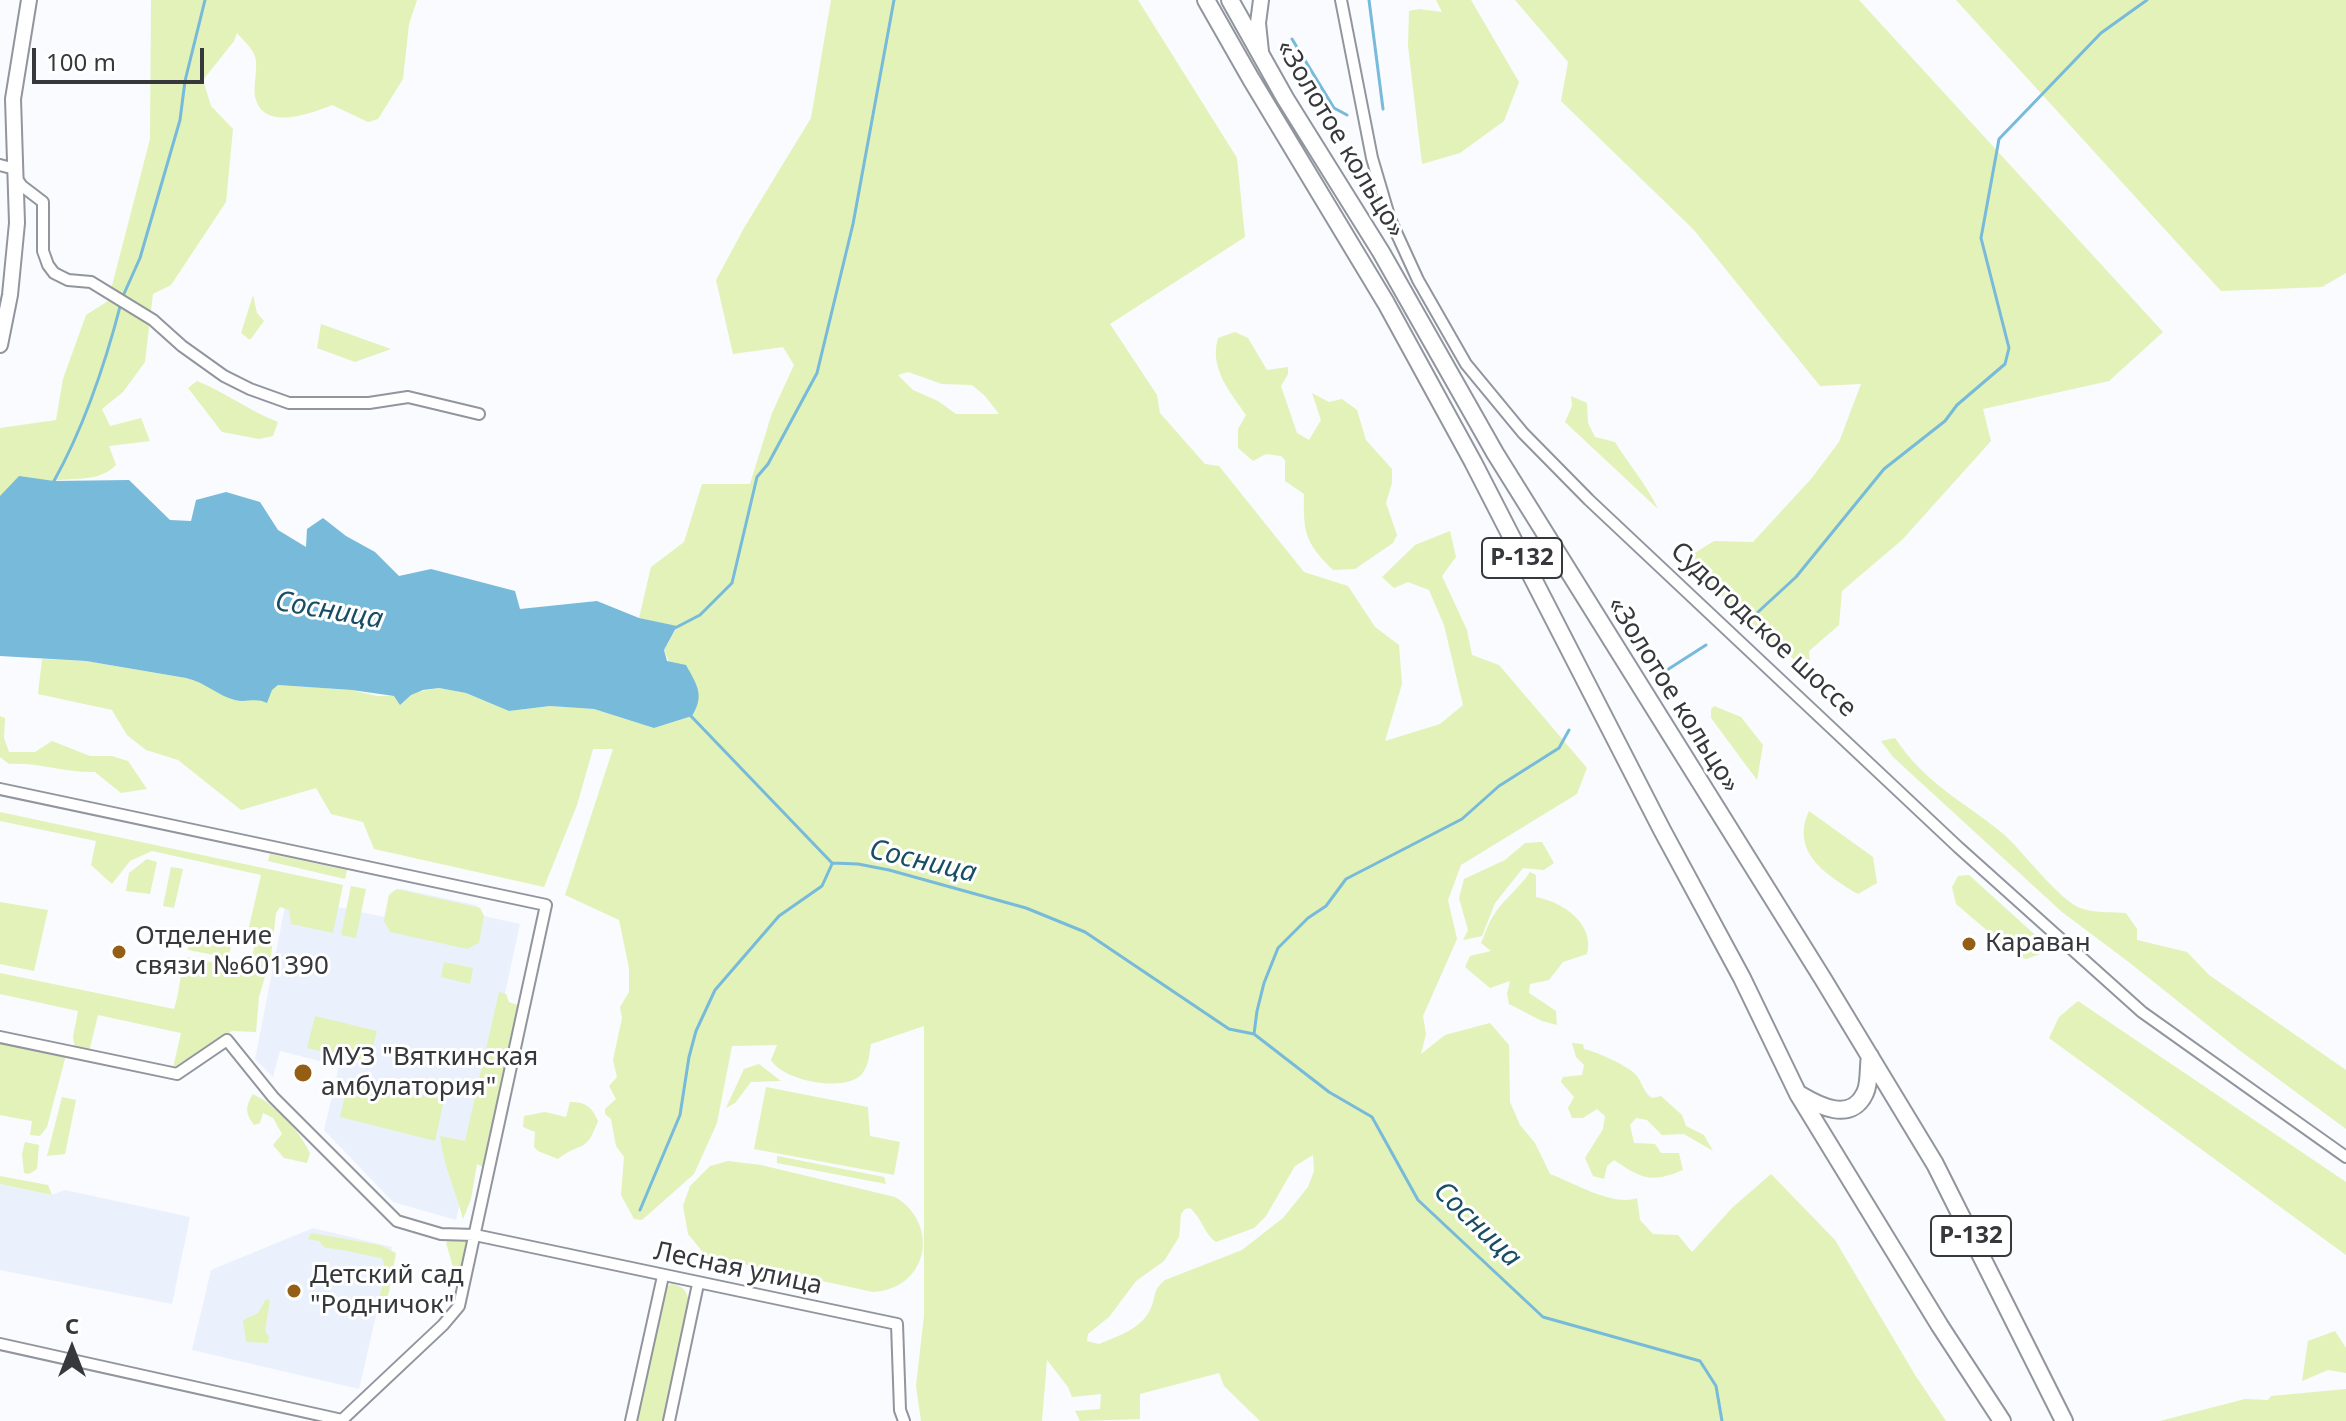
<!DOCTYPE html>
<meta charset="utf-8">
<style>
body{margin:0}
#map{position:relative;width:2346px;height:1421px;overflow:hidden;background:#f9fbfe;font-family:"Noto Sans",sans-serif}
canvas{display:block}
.north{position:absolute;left:32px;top:1309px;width:80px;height:80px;-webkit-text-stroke:6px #fff;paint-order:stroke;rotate:0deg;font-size:22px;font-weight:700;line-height:32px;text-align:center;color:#37383c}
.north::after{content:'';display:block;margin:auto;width:28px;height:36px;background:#37383c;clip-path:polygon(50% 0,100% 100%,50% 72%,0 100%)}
.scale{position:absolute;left:32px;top:48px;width:172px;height:36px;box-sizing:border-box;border:4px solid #37383c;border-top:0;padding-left:10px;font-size:24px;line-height:28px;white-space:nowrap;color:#37383c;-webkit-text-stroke:6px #fff;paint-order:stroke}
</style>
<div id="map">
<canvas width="2346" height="1421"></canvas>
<div class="north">С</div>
<div class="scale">100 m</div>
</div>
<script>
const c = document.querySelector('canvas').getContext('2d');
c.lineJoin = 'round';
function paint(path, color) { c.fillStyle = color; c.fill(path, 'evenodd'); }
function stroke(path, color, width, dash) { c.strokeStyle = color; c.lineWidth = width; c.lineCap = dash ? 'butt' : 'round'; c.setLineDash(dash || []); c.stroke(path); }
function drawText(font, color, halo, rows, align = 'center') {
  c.font = font + ' "Noto Sans",sans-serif'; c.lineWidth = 6; c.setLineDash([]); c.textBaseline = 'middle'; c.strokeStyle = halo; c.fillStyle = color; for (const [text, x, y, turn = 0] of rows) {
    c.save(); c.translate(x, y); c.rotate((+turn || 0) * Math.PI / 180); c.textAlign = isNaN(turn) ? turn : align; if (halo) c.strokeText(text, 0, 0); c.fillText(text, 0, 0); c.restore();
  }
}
paint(new Path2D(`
 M402 889 475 905 480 908 484 916 520 924 456 1220 393 1202 324 1130 339 1066 280 1051 273 1077 255 1059 287 896 384 917 389 895 393 891Z
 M0 1184 51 1195 65 1190 190 1217 172 1304 0 1270Z
 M313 1228 392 1247 359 1389 192 1350 211 1270Z`), '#eaf1fd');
paint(new Path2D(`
 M151 0H417L409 24 403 79 378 119 368 122 332 105C310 114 262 132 255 96 253 83 260 63 253 52 249 45 241 38 237 33L234 41 203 80 211 106 233 129 226 202 171 285 153 294 145 362 123 392 102 409 110 426 141 418 150 441 109 446 116 465C97 484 72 476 49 482 33 486 16 491 0 496V428L56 420 63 379 86 315 108 301 150 139Z
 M831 0H1138L1237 158 1245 237 1110 324 1157 395 1160 413 1205 464 1219 466 1304 572 1348 586 1375 627 1399 645 1402 684 1385 741 1440 724 1463 705 1444 625 1429 590 1408 582 1394 588 1382 577 1415 545 1450 531 1456 557 1442 576 1467 630 1472 655 1499 665 1587 768 1577 794 1461 865 1448 900 1457 939 1423 1016 1426 1034 1421 1054 1445 1035 1490 1023 1509 1045 1510 1102 1520 1125 1535 1143 1550 1174C1574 1183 1614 1207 1637 1198L1640 1220 1653 1234 1678 1235 1692 1252 1732 1208 1771 1174 1835 1240 1915 1375 1946 1421H1260L1224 1386 1219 1373 1140 1394V1419L1080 1421 1075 1411 1100 1409 1101 1394 1072 1397 1068 1387 1047 1360 1042 1421H921L916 1386 924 1316V1026L871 1044C869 1055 869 1065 862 1074 845 1093 783 1081 771 1060L777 1045 732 1046 717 1123 694 1174 642 1220 634 1219 621 1195 624 1157 616 1146 611 1119 605 1114V1109L616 1099 609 1086 617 1077 613 1060 622 1018 620 1007 629 992V968L619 920 565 895 613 749H593L577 805 544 887 374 849 363 822 331 814 316 788 241 810 178 760 146 750 127 735 112 710 38 694 42 659 86 661 186 678C230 687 232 719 278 685L352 690 377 696H394L439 688 466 693 509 711 550 706 594 709 654 728 692 716 664 650 677 627 639 618 651 567 684 542 702 484H750L772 413 794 365 783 347 733 354 716 280 744 228 811 118ZM908 372 942 384 972 385 985 396 999 414H956L938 401 913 390 898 375ZM1313 1155 1314 1171 1308 1187 1283 1218 1242 1250 1165 1280C1152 1291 1157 1294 1151 1308 1142 1329 1118 1336 1099 1344L1087 1341 1088 1334 1109 1317 1136 1281 1164 1261 1179 1237 1181 1214 1185 1209 1190 1208C1202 1218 1204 1234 1216 1242L1254 1228 1266 1216 1295 1166Z
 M1436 0H1471L1519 82 1504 121 1460 153 1422 164 1408 46 1409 11 1419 9 1442 12Z
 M1515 0H1859L2163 332 2109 381 1983 409 1991 441 1902 540 1842 591 1839 625 1809 651 1811 674 1737 611 1685 559 1714 541 1753 542 1811 479 1839 442 1861 384 1820 386 1694 230 1561 101 1568 62Z
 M1956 0H2346V273L2322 287 2221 291Z
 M253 295 257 313 264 321 250 340 241 333Z
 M321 324 391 349 355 362 317 348Z
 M1235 332 1248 338 1267 370 1288 367V374L1281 386 1297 433 1309 440 1321 420 1312 393 1329 402 1342 399 1357 410 1366 440 1392 469V483L1386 503 1397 535 1393 543 1355 569 1333 570C1305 543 1303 532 1304 494L1285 481V460L1281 456 1266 454 1253 461 1238 448V429L1246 415C1230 392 1209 368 1218 338Z
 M197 381C225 392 249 411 278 422L273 436 259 439 222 432 188 388Z
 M1571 396 1587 403 1588 423 1595 437 1615 442C1629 465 1647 485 1658 509L1565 422 1572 406Z
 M1714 706 1741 717 1763 745 1757 780 1711 718V709Z
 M0 716 5 718 4 738 9 752H35L52 741 90 756H112L128 761 147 789 121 793 95 772C66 773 39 762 9 764L0 757Z
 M1895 738C1926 784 1960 799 2001 832 2022 849 2059 902 2083 909 2096 913 2113 912 2126 913L2137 929V940L2187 952 2209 975 2346 1070V1129L2239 1050 2130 963 2062 912 1893 757 1881 741Z
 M1809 811 1873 857 1877 883 1858 894C1826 875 1790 852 1809 811Z
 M0 812 343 885 333 933 291 924 289 910 280 907 276 913 271 956 259 997 256 1032 232 1031 173 1068 181 1033 98 1015 89 1052 75 1048 73 1037 78 1011 0 994V973L174 1009C180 991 179 974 187 957L249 970 258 930 249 927 261 875 152 851 130 861 112 884 91 865 96 841 0 821Z
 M1542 842 1554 863 1544 870 1523 868 1495 903 1482 936 1463 940 1468 930 1459 898 1464 879 1505 860 1525 843Z
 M270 854 347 870 345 879 268 861Z
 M147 859 157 862 150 894 126 891 129 873Z
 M171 867 183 869 174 908 163 906Z
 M1530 872 1536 875V897C1563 902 1595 924 1587 954L1563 962 1549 980 1530 984 1529 993 1556 1011 1557 1025 1542 1021 1509 1004 1507 994 1510 981 1490 988 1465 967 1470 956 1491 951 1481 943C1485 935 1487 926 1492 918 1502 900 1519 889 1530 872Z
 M1969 875 2043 942V953L2026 959 2017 956 1956 904 1952 887 1958 876Z
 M351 886 366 889 356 938 341 935Z
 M397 889 480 908 484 916 479 943 467 949 390 932 384 921 389 895Z
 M0 902 48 910 34 971 0 964Z
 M190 939 231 947 229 955 224 957 188 950Z
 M444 962 473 968 470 984 441 977Z
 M499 992 506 994 509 1002 520 1006 487 1160 483 1167 477 1164 471 1199 463 1219C456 1191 443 1166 440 1136L465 1141Z
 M2078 1001 2346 1182V1255L2049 1038 2059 1017Z
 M315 1016 377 1031 369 1062 307 1048Z
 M0 1042 66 1055 47 1127 40 1136 30 1135 32 1121 0 1115Z
 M1572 1043 1583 1044 1584 1049C1597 1052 1629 1066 1637 1076 1643 1084 1643 1092 1652 1098L1661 1096 1682 1115 1686 1126 1704 1135 1713 1151 1684 1134 1662 1135 1647 1120 1636 1118 1630 1125 1634 1143 1655 1144 1661 1153H1679L1683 1170C1650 1184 1641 1178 1614 1160L1607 1166 1604 1179 1593 1176 1585 1158 1603 1129 1605 1116 1597 1109 1583 1118H1572L1568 1108 1574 1097 1561 1082 1563 1077 1582 1075 1584 1065 1576 1057Z
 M759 1064 781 1081 751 1082 735 1103 726 1108 744 1069Z
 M349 1078 444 1100 435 1141 340 1117Z
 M766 1087 868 1107 870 1136 900 1142 894 1175 754 1149Z
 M253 1094C277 1106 298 1129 310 1153L307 1163 284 1158 273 1145 282 1134 273 1118 263 1113 260 1123 254 1125C245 1113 245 1107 253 1094Z
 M62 1097 76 1100 65 1154 47 1156Z
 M570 1102C586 1102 592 1107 598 1121 585 1155 583 1140 558 1159L538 1151 534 1147 535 1132 523 1127 524 1116 545 1112 566 1117Z
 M25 1142 39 1145 37 1169 29 1174 24 1173 22 1154Z
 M777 1156 884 1177 886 1184 777 1163Z
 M728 1161 761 1165 895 1197C940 1223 929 1289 873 1292L706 1256 688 1234 683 1206 690 1186 710 1166Z
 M0 1176 48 1185 52 1195 0 1184Z
 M311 1233 380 1245 396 1253 389 1292 383 1308 379 1305C379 1288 389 1275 382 1258 362 1255 344 1249 325 1248L319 1241 308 1239Z
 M448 1239 469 1240 460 1291 446 1243Z
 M671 1284C685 1286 687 1292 690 1305L666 1421H635L663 1290Z
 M266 1299 270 1300 265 1331 269 1337 268 1343 246 1342 243 1320 258 1313Z
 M2335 1331 2346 1348V1373L2328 1370 2302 1381 2308 1341Z
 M2346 1389V1421H2160L2245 1399 2268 1400 2271 1396Z`), '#e2f2b8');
paint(new Path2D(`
 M19 476 54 481 129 480 170 520 191 521 196 500 226 492 260 502 278 530 306 547 307 529 323 518 346 536 375 552 399 576 431 569 515 591 520 609 597 601 639 618 677 626 664 650 667 661 686 665C697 685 705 695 692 716L654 728 594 709 550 706 509 711 466 693 439 688 423 690 411 695 400 705 394 696 352 690 278 685 272 690 267 703C256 697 246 703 235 700 218 696 205 682 186 678L86 661 0 656V496Z`), '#77bada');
stroke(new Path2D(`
 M1369 0 1383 109
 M1292 39 1334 108 1347 115
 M123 296 140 258 180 120 185 81 205 0
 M54 481C85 425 105 365 121 303
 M1758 612 1796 577 1884 469 1945 421 1957 405 2005 364 2009 348 1981 238 1999 139 2101 33 2147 0
 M675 628 700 615 732 583 757 477 768 464 817 373 853 224 894 0
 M1667 670 1706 645
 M689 714 832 863 858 864 889 870 1026 908 1085 932 1229 1029 1254 1034 1329 1092 1372 1117 1418 1200 1543 1317 1700 1361 1716 1386 1722 1421
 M1254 1034 1257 1011 1264 983 1278 948 1308 918 1326 906 1346 879 1462 819 1499 786 1559 748 1569 730
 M640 1210 680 1115 689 1057 696 1031 715 990 779 916 822 886 832 864`), '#77bada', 3);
const street = new Path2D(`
 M1341 0 1372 158 1390 219 1418 280 1466 364 1523 433 1589 500 1958 847 2142 1012 2346 1157
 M0 165 15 169
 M16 178 22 186 43 202V251L48 265 54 273 68 280 91 282 153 320 182 346 224 376 250 389 289 403H369L408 397 479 414
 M0 789 546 905 459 1306 443 1325 342 1420 0 1344
 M0 1037 177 1074 227 1040 273 1097 397 1221 441 1234 475 1235 897 1324 900 1410 904 1421
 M631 1421 663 1276
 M669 1421 698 1284`);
const secondary = new Path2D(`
 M1261 0 1258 23 1261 52
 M0 345 10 295 17 223 13 99 29 0`);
const primary = new Path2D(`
 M1206 0 1251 79 1386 303 1473 462 1662 830 1742 978 1798 1094 1940 1326 2002 1421
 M1230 0 1285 98 1381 252 1495 453 1823 979 1935 1164 2064 1421
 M1799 1094C1819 1106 1851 1123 1865 1093 1870 1083 1868 1067 1870 1056`);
stroke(street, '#91959d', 14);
stroke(secondary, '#91959d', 18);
stroke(primary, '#91959d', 20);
stroke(street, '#fff', 10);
stroke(secondary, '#fff', 14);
stroke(primary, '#fff', 16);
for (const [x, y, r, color] of [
 [1969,944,8,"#945f15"],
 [119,952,8,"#945f15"],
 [303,1073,10,"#945f15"],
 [294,1291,8,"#945f15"]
]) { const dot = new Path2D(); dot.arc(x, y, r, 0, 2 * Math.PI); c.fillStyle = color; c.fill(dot); stroke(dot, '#fff', 3); }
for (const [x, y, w] of [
 [1522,558,80],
 [1971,1236,80]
]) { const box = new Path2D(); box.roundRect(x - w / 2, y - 20, w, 40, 6); c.fillStyle = '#fff'; c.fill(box); stroke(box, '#37383c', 2); }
drawText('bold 24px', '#37383c', null, [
 ["Р-132",1522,558],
 ["Р-132",1971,1236]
]);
drawText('26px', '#37383c', '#fff', [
 ["«Золотое кольцо»",1340,139,59],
 ["Судогодское шоссе",1763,630,43],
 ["«Золотое кольцо»",1673,695,58],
 ["Лесная улица",738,1269,12]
]);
drawText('26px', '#37383c', '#fff', [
 ["Отделение",135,937],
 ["связи №601390",135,967],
 ["Караван",1985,944],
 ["МУЗ \"Вяткинская",321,1058],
 ["амбулатория\"",321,1088],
 ["Детский сад",310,1276],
 ["\"Родничок\"",310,1306]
], 'left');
drawText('italic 28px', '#184e65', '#fff', [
 ["Сосница",329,611,10],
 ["Сосница",923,862,13],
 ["Сосница",1477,1225,44]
]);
</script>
